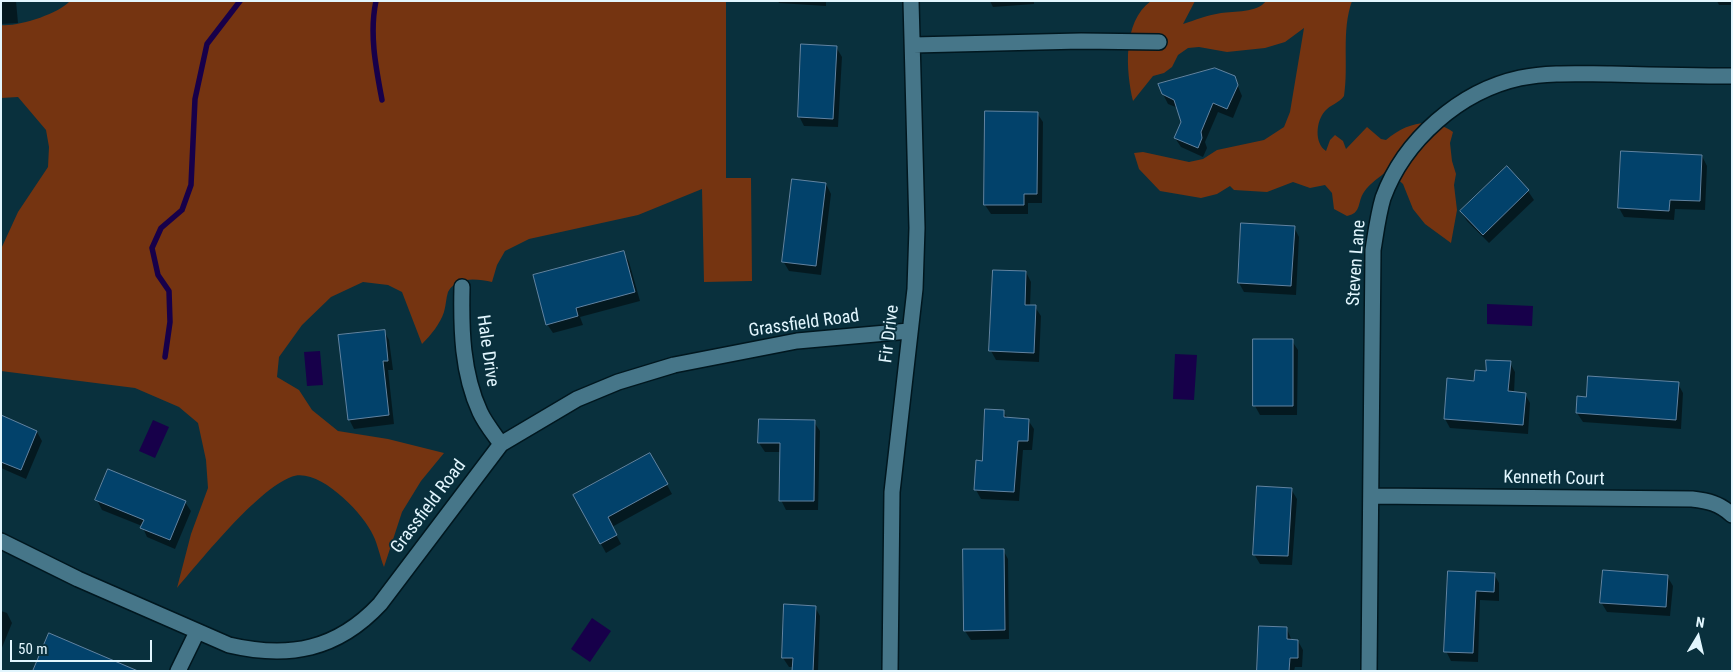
<!DOCTYPE html>
<style>
body{margin:0}
#map{position:relative;width:1733px;height:672px;overflow:hidden;background:#09303d;font-family:"Roboto Condensed",sans-serif}
canvas{display:block}
.frame{position:absolute;inset:0;border:2px solid #e2f6fe;pointer-events:none}
.north{position:absolute;left:1673px;top:612px;width:50px;height:50px;-webkit-text-stroke:4px #09303d;paint-order:stroke;rotate:9deg;font-size:14px;font-weight:700;line-height:20px;text-align:center;color:#e2f6fe}
.north::after{content:'';display:block;margin:auto;width:18px;height:22px;background:#e2f6fe;clip-path:polygon(50% 0,100% 100%,50% 72%,0 100%)}
.scale{position:absolute;left:10px;top:640px;width:142px;height:22px;box-sizing:border-box;border:2px solid #e2f6fe;border-top:0;padding-left:6px;font-size:15px;line-height:18px;white-space:nowrap;color:#e2f6fe;-webkit-text-stroke:4px #09303d;paint-order:stroke}
</style>
<div id="map">
<canvas width="1733" height="672"></canvas>
<div class="frame"></div>
<div class="north">N</div>
<div class="scale">50 m</div>
</div>
<script>
const c = document.querySelector('canvas').getContext('2d');
c.lineJoin = 'round';
function paint(path, color) { c.fillStyle = color; c.fill(path, 'evenodd'); }
function stroke(path, color, width, dash) { c.strokeStyle = color; c.lineWidth = width; c.lineCap = dash ? 'butt' : 'round'; c.setLineDash(dash || []); c.stroke(path); }
function drawText(font, color, halo, rows, align = 'center') {
  c.font = font + ' "Roboto Condensed",sans-serif'; c.lineWidth = 4; c.setLineDash([]); c.textBaseline = 'middle'; c.strokeStyle = halo; c.fillStyle = color; for (const [text, x, y, turn = 0] of rows) {
    c.save(); c.translate(x, y); c.rotate((+turn || 0) * Math.PI / 180); c.textAlign = isNaN(turn) ? turn : align; if (halo) c.strokeText(text, 0, 0); c.fillText(text, 0, 0); c.restore();
  }
}
paint(new Path2D(`
 M70 1H726V178H751L752 281 704 282 702 189 638 215 529 239 505 251 497 265 492 282C477 279 457 276 448 292 446 298 446 305 444 312 440 324 431 335 422 344L402 292 388 285 363 282 331 297 302 325 279 357 277 377 299 390 312 410 338 431 388 439 444 453 421 481 402 512 384 567C380 557 378 545 373 535 363 513 318 466 291 477 256 491 203 558 177 588L191 534 208 488 206 460 198 423 179 407 135 388 1 371V249L18 212 48 167 49 147 46 130 18 97 1 98V25C18 27 58 14 70 1Z
 M1151 1H1195L1183 24C1195 20 1208 15 1221 13 1234 11 1257 13 1266 1H1352C1341 32 1349 65 1344 96 1339 103 1330 105 1325 111 1316 121 1314 143 1326 151L1330 140 1335 135 1343 141 1346 149 1367 127 1381 139 1386 140C1406 123 1431 116 1453 132L1450 143 1452 161 1456 174 1454 185 1457 210 1451 243 1425 224 1413 209 1403 184 1388 170C1380 177 1370 183 1364 192 1357 202 1362 213 1347 216L1334 209 1332 193 1325 185 1310 188 1293 182 1267 192 1234 190 1230 186 1217 194 1201 198 1160 191 1139 169 1134 153 1143 152 1189 162 1203 159 1217 150 1264 140 1284 127 1290 112 1304 28 1285 42 1265 48 1227 52 1199 47 1188 48 1178 55 1172 67 1164 73 1153 76 1133 101C1126 71 1122 22 1151 1Z`), '#753411');
paint(new Path2D(`
 M1487 304 1533 306 1532 326 1487 324Z
 M320 351 323 385 307 386 304 352Z
 M1175 354 1197 355 1194 400 1173 399Z
 M153 420 169 427 155 458 139 451Z
 M592 618 611 631 590 662 571 649Z`), '#17004a');
paint(new Path2D(`
 M1 1H16L18 23 1 24Z
 M778 1H826V6L779 3Z
 M990 1H1034V4L993 7Z
 M1717 1H1732V5H1719Z
 M836 47 842 57 838 127 804 126 799 116Z
 M1234 77 1242 96 1233 118 1218 112 1205 142 1207 148 1203 157 1181 147 1175 138 1182 122 1178 108 1168 104 1163 94Z
 M1037 113 1043 122 1042 203H1028V214H991L985 205Z
 M1702 156 1707 166 1705 210 1675 209 1674 220 1624 217 1619 208Z
 M1506 168 1528 191 1534 200 1489 243 1467 221 1461 212Z
 M826 184 831 194 821 275 789 271 783 261Z
 M1294 227 1299 237 1296 295 1244 292 1239 283Z
 M624 253 629 262 640 301 580 317 583 325 553 333 547 324Z
 M1026 272 1031 282 1030 306 1035 307 1041 316 1039 362 996 360 991 351Z
 M384 331 389 340 393 370H388L394 424 354 429 349 419Z
 M1292 341 1298 350 1297 415H1260L1255 406Z
 M1510 363 1515 372 1514 393 1525 394 1530 403 1528 434 1450 428 1445 419 1487 373Z
 M1678 384 1683 393 1681 429 1583 422 1577 413 1587 398Z
 M1003 412 1008 418 1028 420 1034 429 1032 450H1023L1019 501 981 499 976 490 983 462Z
 M1 417 37 432 42 441 26 479 1 468Z
 M814 422 820 431 818 510H786L781 500V452H765L759 443Z
 M650 454 672 494 612 527 621 544 606 553 574 496Z
 M1291 489 1297 499 1292 565 1260 564 1254 554Z
 M97 500 185 502 191 511 175 549 147 537 142 526 102 510Z
 M1003 550 1008 559 1009 639 971 640 965 631Z
 M1449 572 1494 574 1499 583V601L1480 600 1478 662 1451 661 1446 651Z
 M1667 576 1673 586 1670 616 1607 612 1601 602Z
 M815 607 820 616 818 671H794V667H789L783 658Z
 M1 611 7 613 12 623 1 650Z
 M1287 629 1292 641H1298L1303 650 1302 667H1295L1294 671H1259Z`), '#0007');
stroke(new Path2D(`
 M376 1C369 34 376 68 382 100
 M165 357 170 322 169 291 158 275 152 248 161 228 182 210 191 185 195 99 207 44 240 1`), '#17004a', 5.5);
const building = new Path2D(`
 M801 44 837 46 833 119 798 117Z
 M1215 68 1235 76 1238 85 1227 109 1213 103 1201 132 1202 138 1198 148 1174 138 1181 122 1174 100 1162 94 1158 84Z
 M985 111 1038 112 1037 194H1024V205H984Z
 M1621 151 1702 155 1700 201 1670 200 1669 211 1618 208Z
 M1507 166 1529 190 1483 235 1460 211Z
 M792 179 826 183 816 266 782 262Z
 M1241 223 1295 226 1291 286 1238 283Z
 M624 251 635 292 576 308 578 316 546 325 533 275Z
 M993 270 1026 271 1025 305H1036L1034 353 989 351Z
 M385 330 388 361H383L389 415 348 420 338 335Z
 M1253 339H1293V406H1253Z
 M1486 360 1511 361 1508 391 1526 393 1523 425 1444 419 1447 378 1474 381 1475 370 1486 371Z
 M1588 376 1679 382 1676 420 1576 413 1577 396 1586 397Z
 M985 409 1004 410V417L1029 419 1028 441H1018L1014 492 974 490 976 460 982 461Z
 M1 415 37 431 21 470 1 462Z
 M759 419 815 420 814 501H779L780 443H758Z
 M650 453 668 484 608 517 617 535 600 544 573 495Z
 M108 469 186 501 170 540 140 528 144 520 95 500Z
 M1257 486 1292 488 1288 556 1253 555Z
 M963 549H1004L1005 630 964 631Z
 M1603 570 1668 575 1666 607 1600 603Z
 M1448 571 1495 573 1494 592 1476 591 1473 653 1444 652Z
 M784 604 816 606 813 671H792L793 658H782Z
 M1259 626 1287 627V639L1298 640V658H1290L1289 671H1257Z
 M49 633 138 671H33Z`);
paint(building, '#02426b');
stroke(building, '#6183a1', 1);
const minor = new Path2D(`
 M913 45 1081 41 1159 42
 M462 287C461 329 462 373 480 412 485 423 494 434 501 444
 M1371 496 1692 499C1708 501 1719 503 1732 515
 M1 541 78 579 229 645C289 659 337 650 380 604L501 444 577 399 618 382 674 365 797 341 909 331
 M178 671 197 632
 M890 671 892 492 915 289 917 228 911 1
 M1369 671 1373 250C1376 232 1378 215 1383 198 1404 140 1460 91 1520 78 1550 72 1581 74 1611 74 1651 75 1691 76 1732 76`);
stroke(minor, '#00171f', 18);
stroke(minor, '#467689', 15);
drawText('18px', '#e2f6fe', '#09303d', [
 ["Steven Lane",1357,263,-86],
 ["Grassfield Road",804,324,-8],
 ["Fir Drive",890,334,-83],
 ["Hale Drive",487,351,82],
 ["Kenneth Court",1554,479,1],
 ["Grassfield Road",429,507,-53]
]);
</script>
